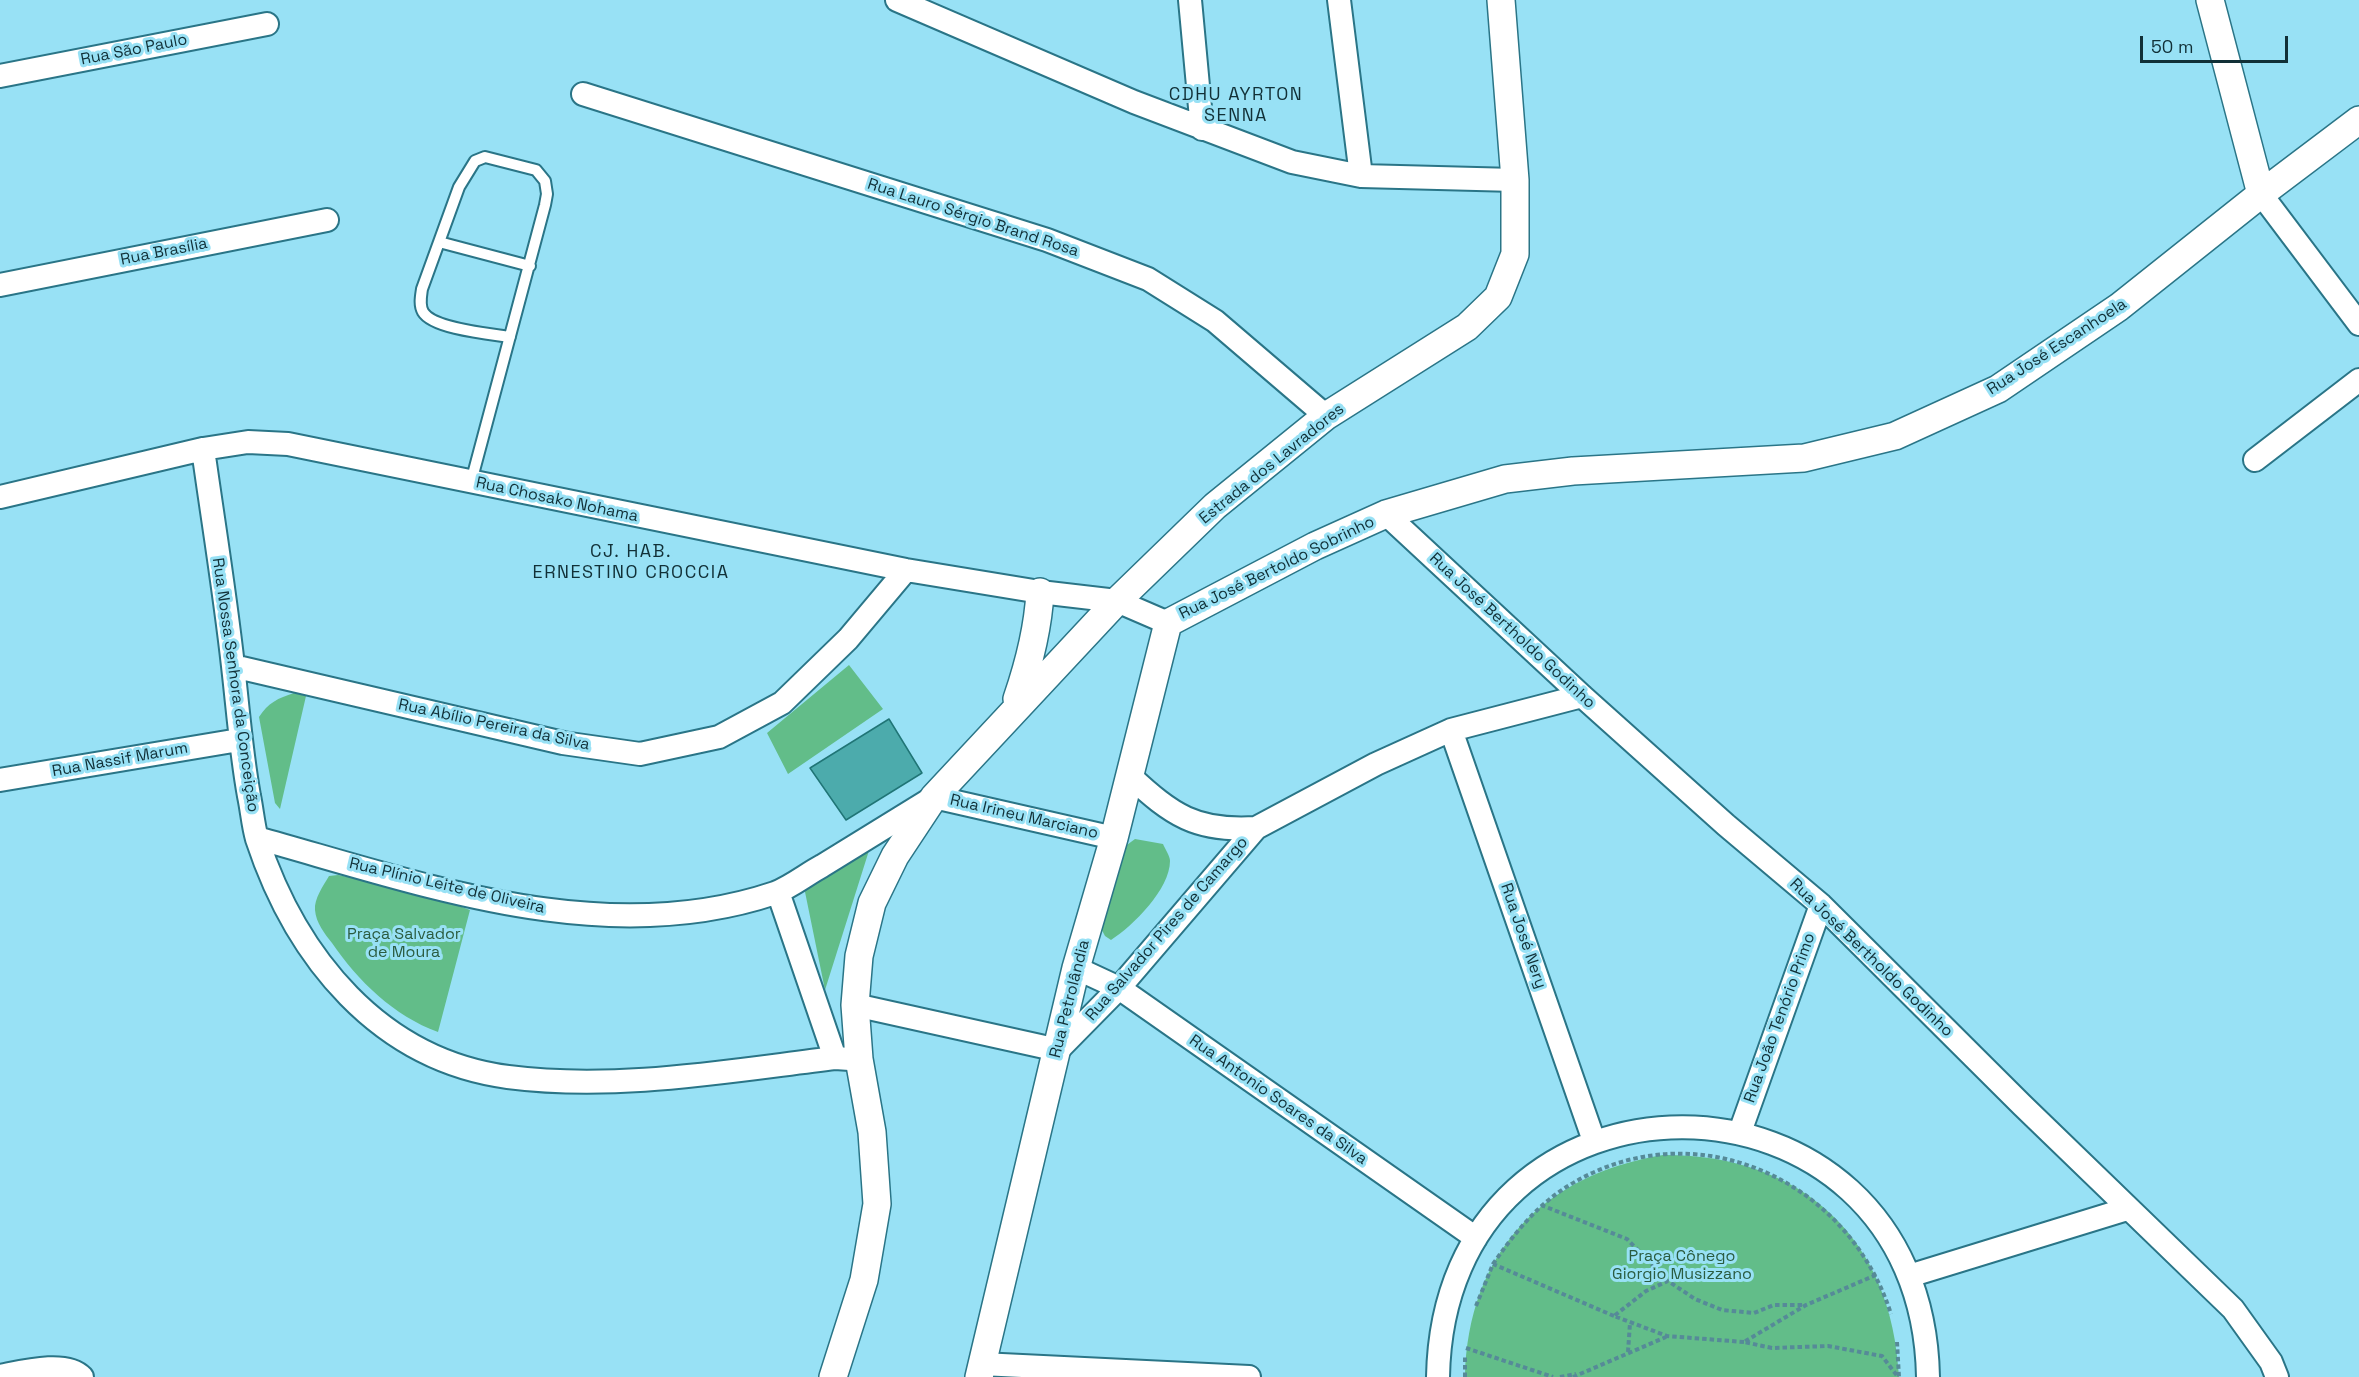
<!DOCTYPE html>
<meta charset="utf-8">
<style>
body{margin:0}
#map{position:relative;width:2359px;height:1377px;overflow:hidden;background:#98e1f5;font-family:"Space Grotesk",sans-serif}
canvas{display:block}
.scale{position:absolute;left:2140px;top:36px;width:148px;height:27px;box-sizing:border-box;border:3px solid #113037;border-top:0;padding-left:8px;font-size:18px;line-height:21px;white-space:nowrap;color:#113037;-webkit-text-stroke:4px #98e1f5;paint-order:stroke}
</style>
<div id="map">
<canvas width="2359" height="1377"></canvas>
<div class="scale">50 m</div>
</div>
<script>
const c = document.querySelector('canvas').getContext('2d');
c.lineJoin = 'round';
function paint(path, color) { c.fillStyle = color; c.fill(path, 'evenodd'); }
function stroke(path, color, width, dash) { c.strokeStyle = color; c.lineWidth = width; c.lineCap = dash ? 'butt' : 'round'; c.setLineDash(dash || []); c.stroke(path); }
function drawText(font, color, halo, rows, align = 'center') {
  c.font = font + ' "Space Grotesk",sans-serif'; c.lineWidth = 6; c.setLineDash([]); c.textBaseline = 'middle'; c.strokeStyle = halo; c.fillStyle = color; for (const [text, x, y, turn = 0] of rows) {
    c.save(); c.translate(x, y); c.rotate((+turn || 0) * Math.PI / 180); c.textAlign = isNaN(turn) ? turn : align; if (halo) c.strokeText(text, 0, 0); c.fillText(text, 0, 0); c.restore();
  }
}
paint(new Path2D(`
 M849 665 883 709 788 774 767 733Z
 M294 693 306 696 280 809 275 803 259 717C268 703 278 698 294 693Z
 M1135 839 1163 844C1165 849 1170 856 1170 861 1170 889 1133 926 1111 940L1105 936 1096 919 1120 850Z
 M872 841 825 990 804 887Z
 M338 875 415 890 470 910 438 1032C394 1016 358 981 332 943 325 934 316 923 315 910 314 899 323 886 329 876Z
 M1663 1155C1802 1154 1892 1238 1899 1377H1465C1468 1253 1542 1175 1663 1155Z`), '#62bd89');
const building = new Path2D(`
 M889 719 922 773 846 820 810 768Z`);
paint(building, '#4cabac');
stroke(building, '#207576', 1.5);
const service = new Path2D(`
 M439 242 530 266
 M471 482 545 205 547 194 545 181 536 170 485 157 475 161 459 187 422 289C421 296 419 305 423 312 433 329 491 334 510 337`);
const minor = new Path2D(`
 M897 0 1134 102 1292 162 1361 176 1515 180
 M1190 0 1202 129
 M1339 0 1361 176
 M0 76 267 24
 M583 94 1047 240 1148 279 1215 321 1326 416
 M2261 194 2359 324
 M0 285 327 220
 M203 449C213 521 225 593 233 666 238 709 241 752 249 796 252 810 253 825 257 839 296 957 379 1060 508 1077 616 1091 727 1071 835 1058
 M2255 460 2359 380
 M0 497 203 449 248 442 288 444 906 570 1040 592 1117 601 1168 623
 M1386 514 1582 696 1726 825 1821 905 2022 1105 2233 1309 2271 1362 2277 1377
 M233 666 563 743 640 754 719 737 782 703 848 639 906 570
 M1451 730 1594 1141
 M1130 776C1172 815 1196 832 1256 828
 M0 780 239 740
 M257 838C423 884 603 951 775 893 791 887 807 874 822 866 860 843 897 820 934 797L1114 838
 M778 892 835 1058 850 1059
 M1076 968 1119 988 1476 1238
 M855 1005 1058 1050 1119 988 1256 828 1376 764 1451 730 1582 696
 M1740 1132 1821 905
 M1909 1276 2127 1209
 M981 1364 1249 1377
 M0 1376C21 1372 66 1360 82 1377
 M1438 1377C1444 1042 1922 1046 1928 1377`);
const tertiary = new Path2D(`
 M2210 0 2261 194
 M1017 699C1029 664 1038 630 1040 592
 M833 1377 864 1280 877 1204 872 1132 859 1059 855 1005 859 956 872 903 895 856 934 797 1117 601 1215 506 1326 416 1467 327 1498 297 1515 254V180L1501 0
 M979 1377 1076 968 1114 838 1168 623 1315 546 1386 514 1505 479 1573 471 1804 458 1895 436 1998 389 2119 307 2261 194 2359 120`);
stroke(service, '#2a7587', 14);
stroke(minor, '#2a7587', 26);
stroke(tertiary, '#2a7587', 30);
stroke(new Path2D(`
 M1541 1205 1627 1239 1668 1281
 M1493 1264C1514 1234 1536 1206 1568 1186 1694 1108 1848 1179 1891 1314
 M1876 1275 1806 1305 1744 1342 1772 1348 1828 1346 1882 1356 1898 1377
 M1476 1306 1493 1264 1614 1316
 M1744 1342 1667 1336 1614 1316 1646 1291 1668 1281 1695 1299 1722 1310 1754 1313 1774 1305H1806
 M1897 1342 1899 1377
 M1466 1348 1553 1377
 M1628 1352 1630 1323
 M1465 1377V1356
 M1560 1377 1576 1374
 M1573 1377 1666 1337`), '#568a98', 4, [4.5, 3]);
stroke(service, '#fff', 10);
stroke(minor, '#fff', 22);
stroke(tertiary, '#fff', 27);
drawText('16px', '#113037', '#98e1f5', [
 ["Rua São Paulo",134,50,-11],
 ["Rua Lauro Sérgio Brand Rosa",973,218,18],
 ["Rua Brasília",164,252,-11],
 ["Rua José Escanhoela",2057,347,-33],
 ["Estrada dos Lavradores",1272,464,-39],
 ["Rua Chosako Nohama",557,500,12],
 ["Rua José Bertoldo Sobrinho",1277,568,-26],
 ["Rua José Bertholdo Godinho",1512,631,43],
 ["Rua Nossa Senhora da Conceição",235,685,82],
 ["Rua Abílio Pereira da Silva",494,725,12],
 ["Rua Nassif Marum",120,760,-10],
 ["Rua Irineu Marciano",1024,817,13],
 ["Rua Plínio Leite de Oliveira",447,886,13],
 ["Rua Salvador Pires de Camargo",1167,929,-49],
 ["Rua José Nery",1523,936,71],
 ["Rua José Bertholdo Godinho",1871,958,44],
 ["Rua Petrolândia",1070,999,-76],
 ["Rua João Tenório Primo",1780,1018,-70],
 ["Rua Antonio Soares da Silva",1278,1100,35]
]);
drawText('16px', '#2b5c40', '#98e1f5', [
 ["Praça Salvador",404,935],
 ["de Moura",404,953],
 ["Praça Cônego",1682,1257],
 ["Giorgio Musizzano",1682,1275]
]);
c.letterSpacing = '1.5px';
drawText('18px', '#113037', '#98e1f5', [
 ["CDHU AYRTON",1236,95],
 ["SENNA",1236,116],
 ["CJ. HAB.",631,552],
 ["ERNESTINO CROCCIA",631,573]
]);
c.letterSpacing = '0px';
</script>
